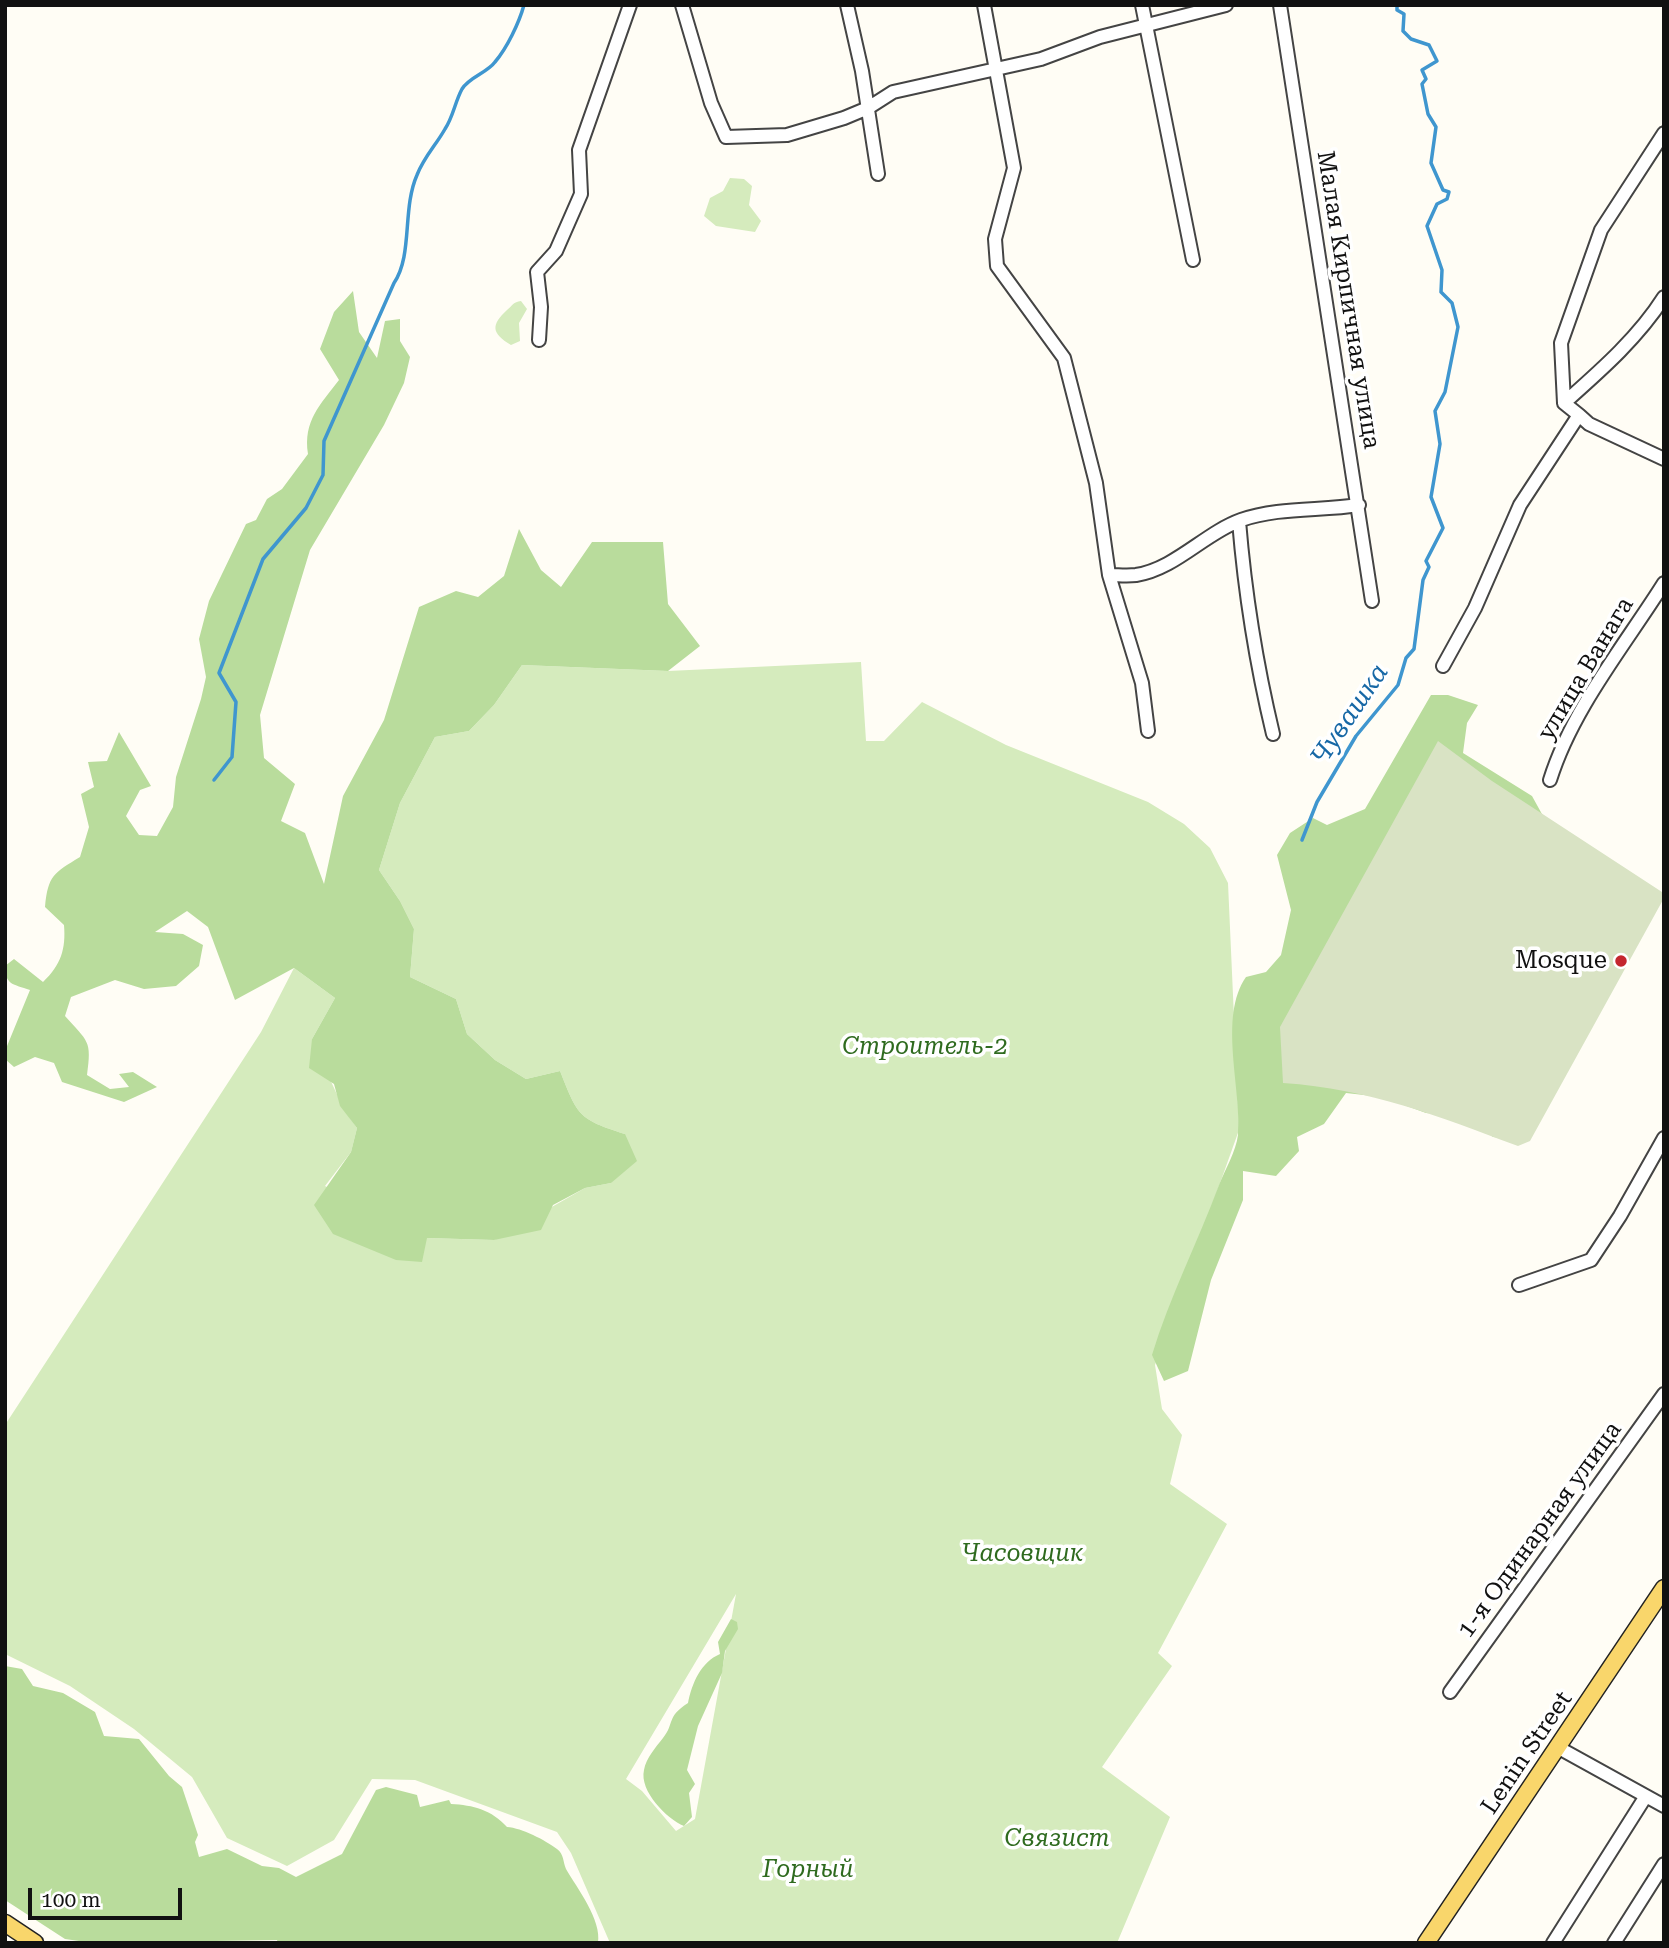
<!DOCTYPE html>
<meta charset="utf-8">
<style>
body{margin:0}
#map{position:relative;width:1669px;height:1948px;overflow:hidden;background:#fffdf5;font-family:"Roboto Serif",serif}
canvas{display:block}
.frame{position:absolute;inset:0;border:7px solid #111;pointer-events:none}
.scale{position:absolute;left:28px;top:1888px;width:154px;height:32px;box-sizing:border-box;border:4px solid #111;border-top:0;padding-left:9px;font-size:21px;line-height:24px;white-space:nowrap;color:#111;-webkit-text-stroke:5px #fff;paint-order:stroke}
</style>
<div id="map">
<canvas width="1669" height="1948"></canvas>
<div class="frame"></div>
<div class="scale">100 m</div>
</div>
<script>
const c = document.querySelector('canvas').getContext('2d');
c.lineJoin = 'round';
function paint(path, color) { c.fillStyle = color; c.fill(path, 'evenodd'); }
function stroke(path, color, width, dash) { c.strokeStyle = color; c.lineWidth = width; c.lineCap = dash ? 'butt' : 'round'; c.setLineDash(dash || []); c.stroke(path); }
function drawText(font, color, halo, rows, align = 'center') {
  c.font = font + ' "Roboto Serif",serif'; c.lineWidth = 7; c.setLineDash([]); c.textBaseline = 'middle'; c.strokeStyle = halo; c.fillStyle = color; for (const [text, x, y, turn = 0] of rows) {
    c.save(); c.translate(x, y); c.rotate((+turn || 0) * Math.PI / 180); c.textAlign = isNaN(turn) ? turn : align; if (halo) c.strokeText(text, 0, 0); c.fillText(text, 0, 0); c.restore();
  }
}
paint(new Path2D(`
 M730 178 744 179 752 186 749 205 761 221 755 232 716 226 704 216 710 198 723 191Z
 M521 301 527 309 519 323 520 341 511 345C491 333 491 325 507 310 513 305 513 302 521 301Z
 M861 662 866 741H884L922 702 1006 745 1148 802 1184 824 1210 848 1228 883 1239 1130 1155 1365 1162 1409 1182 1435 1170 1484 1227 1524 1158 1653 1172 1666 1102 1767 1170 1817 1117 1943H610L571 1853 557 1832 415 1780 372 1779 334 1840 287 1866 227 1838 192 1777 134 1729 70 1686 5 1654V1425L261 1032 294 968 335 998 312 1039C327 1069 337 1102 357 1128L351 1152 325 1186 427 1238 494 1240 585 1188 611 1183 625 1134C578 1119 578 1116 560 1071L526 1079 495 1060 467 1034 456 999 410 977 414 929 400 901 379 870 400 803 435 737 469 731 494 705 522 665 668 671ZM736 1594 695 1819 676 1831 642 1791 626 1779Z`), '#d5ebbd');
paint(new Path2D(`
 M353 291 359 332 377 358 385 321 400 319V341L410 357 404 383 384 425 310 550 260 715 264 758 295 784 281 821 305 833 324 884 343 796 384 720 419 607 456 591 478 597 504 576 519 529 541 570 561 587 592 542H663L668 604 700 646 668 671 522 665 494 705 469 731 435 737 400 803 379 870 400 901 414 929 410 977 456 999 467 1034 495 1060 526 1079 560 1071C578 1116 578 1119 625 1134L637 1161 611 1183 585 1188 553 1205 541 1230 494 1240 427 1238 422 1262 396 1260 333 1234 314 1205 351 1152 357 1128 340 1106 334 1084 309 1068 312 1039 335 998 294 968 235 1000 208 927 187 911 155 932 183 934 203 945 199 966 176 986 144 989 115 980 71 997 65 1016C88 1042 92 1040 87 1075L110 1089 129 1087 119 1074 133 1072 157 1087 124 1102 62 1082 54 1063 35 1057 14 1067 5 1059V1051L30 990C13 984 5 985 5 966L14 959 43 982C61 965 66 949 64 925L45 907C48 875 54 873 80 857L89 827 81 794 94 787 88 762 107 761 119 732 151 786 140 790 126 816 139 835 157 836 173 807 176 777 201 699 206 677 199 639 209 601 246 524 256 520 267 499 282 489 308 454C303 421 320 405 339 380L320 349 334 312Z
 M1431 695H1448L1478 705 1467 723 1463 753 1532 796 1548 825 1515 1139 1493 1137 1477 1123 1450 1115 1426 1113 1382 1097 1346 1093 1324 1124 1297 1137 1299 1151 1276 1176 1243 1171V1200L1211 1280 1188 1371 1164 1381 1152 1355C1169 1298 1198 1242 1219 1185 1225 1170 1236 1151 1238 1135 1242 1089 1218 1017 1246 977L1266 972 1281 955 1291 910 1277 855 1290 833 1313 818 1327 825 1365 809Z
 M731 1619 737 1622 738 1629 725 1651 722 1673 698 1726 687 1770 695 1784 689 1793 692 1817 684 1826C667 1819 639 1791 644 1770 646 1758 656 1747 663 1738 675 1723 666 1717 688 1703 692 1683 701 1662 720 1654L718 1642Z
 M5 1666 22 1669 33 1686 63 1693 95 1712 104 1736 139 1739 169 1776 182 1787 198 1835 195 1842 199 1857 227 1849 262 1866 279 1868 296 1877 342 1854 376 1790 386 1787 417 1795 420 1807 449 1800 451 1804C473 1805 492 1810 507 1827 522 1828 545 1840 557 1849 564 1854 563 1862 566 1869 577 1888 602 1920 598 1943H278L277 1940 93 1943 65 1939 5 1900Z`), '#b9dc9c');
paint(new Path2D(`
 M1438 741 1492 781 1662 892 1664 898 1530 1141 1518 1146C1437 1116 1371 1089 1283 1083L1280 1027Z`), '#d9e3c4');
stroke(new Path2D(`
 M214 780 232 757 236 702 219 673 263 559 306 508 323 475 324 441 394 283C413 255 402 209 417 175 424 157 436 145 445 129 453 117 455 102 462 89 469 77 487 73 495 62 507 48 519 23 524 5
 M1302 840 1317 802 1356 736 1398 685 1406 658 1414 649 1423 580 1429 567 1426 561 1443 528 1431 497 1440 444 1435 411 1445 392 1458 327 1452 303 1441 292 1442 270 1427 226 1437 204 1447 199 1449 192 1443 190 1431 163 1436 127 1428 114 1422 84 1426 79 1422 70 1437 61 1429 45 1411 39 1403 31 1404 14 1397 10V5`), '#3f96cf', 3.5);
const minor = new Path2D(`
 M682 5 711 103 726 137 787 135 844 118 868 108 893 92 1041 59 1100 37 1226 5
 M847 5 862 71 878 174
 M984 5 1014 168 995 239 997 266 1064 358 1096 483 1109 575 1142 683 1148 731
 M1142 5 1193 260
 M1280 5 1372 601
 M539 340 541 307 537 272 556 251 581 194 579 150 630 5
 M1564 403 1561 343 1601 230 1664 133
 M1579 415 1589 424 1664 459
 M1239 521C1245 594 1256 663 1273 734
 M1109 575C1118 575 1127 576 1136 575 1175 569 1205 533 1241 520 1278 507 1320 511 1359 505
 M1443 666 1475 608 1520 505 1579 415 1564 403C1600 371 1638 338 1664 297
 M1550 780C1572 709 1625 645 1664 583
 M1519 1285 1591 1260 1620 1216 1664 1138
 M1450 1692 1664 1394
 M1559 1748 1664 1806
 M1553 1943 1646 1796
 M1614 1943 1664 1864`);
const major = new Path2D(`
 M5 1923 35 1943
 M1426 1943 1664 1588`);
stroke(minor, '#444', 16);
stroke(major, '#222', 19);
stroke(minor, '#fff', 12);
stroke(major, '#f9d66b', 16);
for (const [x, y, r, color] of [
 [1621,961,7,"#c4262e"]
]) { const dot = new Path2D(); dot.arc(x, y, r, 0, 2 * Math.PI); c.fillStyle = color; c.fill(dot); stroke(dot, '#fff', 2.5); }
drawText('24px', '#111', '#fff', [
 ["Малая Кирпичная улица",1348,300,81],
 ["улица Ванага",1586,669,-59],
 ["1-я Одинарная улица",1540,1530,-54],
 ["Lenin Street",1527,1753,-56]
]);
drawText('24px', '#111', '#fff', [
 ["Mosque",1607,961]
], 'right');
drawText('italic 24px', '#2f6b1f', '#fff', [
 ["Строитель-2",925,1047],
 ["Часовщик",1022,1554],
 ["Связист",1057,1839],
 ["Горный",808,1870]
]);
drawText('italic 26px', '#1768a6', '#fff', [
 ["Чувашка",1350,715,-56]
]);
</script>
